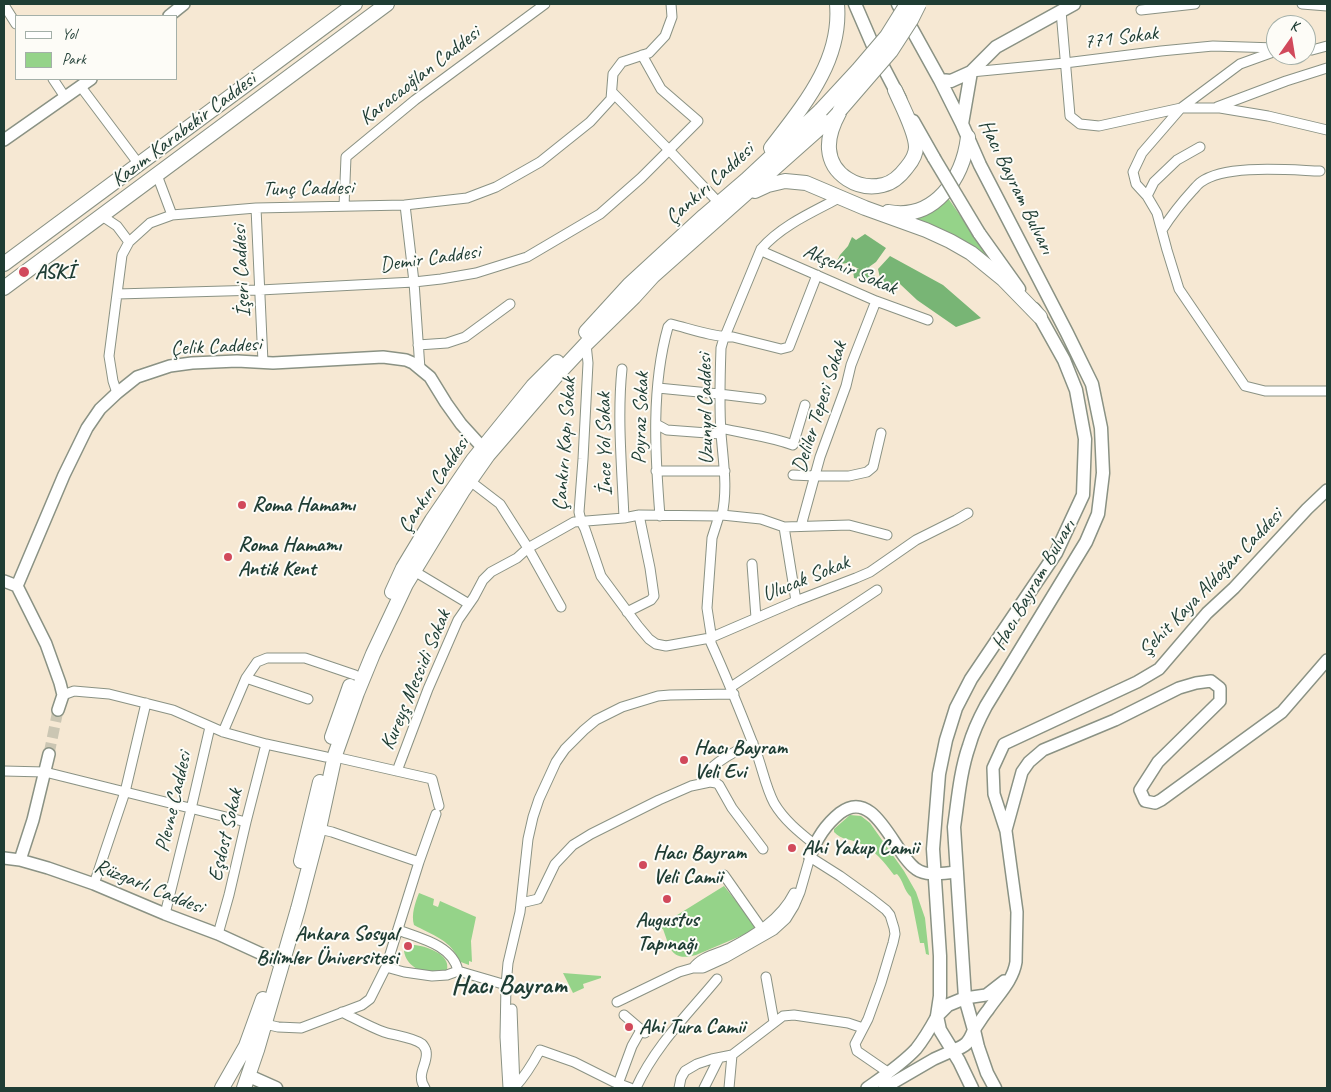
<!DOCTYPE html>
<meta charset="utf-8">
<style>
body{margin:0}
#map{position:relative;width:1331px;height:1092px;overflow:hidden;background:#f6e8d3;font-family:Caveat,sans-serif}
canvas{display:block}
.frame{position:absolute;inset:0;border:5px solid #1f3d34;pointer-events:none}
.legend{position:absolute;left:15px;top:15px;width:162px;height:65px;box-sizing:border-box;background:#fdfcf7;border:1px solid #a4b0a9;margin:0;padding:6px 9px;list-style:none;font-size:15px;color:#1f3d34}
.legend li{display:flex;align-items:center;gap:10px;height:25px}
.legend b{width:25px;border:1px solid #a4b0a9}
.north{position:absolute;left:1266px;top:15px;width:50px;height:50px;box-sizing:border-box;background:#fdfcf7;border:1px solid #a4b0a9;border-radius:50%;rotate:13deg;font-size:14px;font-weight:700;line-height:20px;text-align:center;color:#1f3d34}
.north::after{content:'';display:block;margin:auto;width:18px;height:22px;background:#d1495b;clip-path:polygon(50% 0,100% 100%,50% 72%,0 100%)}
</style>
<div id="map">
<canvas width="1331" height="1092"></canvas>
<div class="frame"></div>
<ul class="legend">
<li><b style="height:6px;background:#fff"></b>Yol</li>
<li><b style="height:14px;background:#95d389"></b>Park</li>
</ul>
<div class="north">K</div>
</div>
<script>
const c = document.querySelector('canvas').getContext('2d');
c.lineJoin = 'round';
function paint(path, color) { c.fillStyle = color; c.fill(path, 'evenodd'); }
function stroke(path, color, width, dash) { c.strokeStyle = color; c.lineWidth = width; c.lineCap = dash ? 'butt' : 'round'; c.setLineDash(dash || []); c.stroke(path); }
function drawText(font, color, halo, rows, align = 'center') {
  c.font = font + ' Caveat,sans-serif'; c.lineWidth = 4; c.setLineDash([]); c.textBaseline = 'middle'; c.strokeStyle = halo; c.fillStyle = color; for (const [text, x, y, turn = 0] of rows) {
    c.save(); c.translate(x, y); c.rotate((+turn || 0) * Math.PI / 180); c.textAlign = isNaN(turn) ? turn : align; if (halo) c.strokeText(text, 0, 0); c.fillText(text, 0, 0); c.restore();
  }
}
paint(new Path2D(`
 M948 198 997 269 910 219Z
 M850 815 861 816 870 823 904 871 916 892 925 918 929 955 926 954 924 943H920L911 897C904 891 903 880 897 874L894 875C884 862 875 850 859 843 851 839 841 840 834 832V829Z
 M724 886 756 926 755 930 696 955C671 962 670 948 663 929L653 930Z
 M419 893 434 899 433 905 438 907 440 901 476 917 471 941 472 962 469 961V965L458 961C455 942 430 934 414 925 411 915 415 903 419 893Z
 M414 945C426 946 451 954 447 970 431 976 407 971 404 951L407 947Z
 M563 973 601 976V978L583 984 584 988 573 993Z`), '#95d389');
paint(new Path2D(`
 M865 234 886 248 876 262 869 267 876 278 873 282 854 278 853 270 859 269 847 263 835 265 840 255 848 246 852 237 856 240Z
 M890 256 943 285 981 318 956 327 917 300 900 284 891 289 881 282 878 269Z`), '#78b575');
stroke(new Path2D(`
 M49 754 58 710`), '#cbc6b3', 11, [11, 5.5]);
const minor = new Path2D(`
 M1302 4 1327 6
 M4 5 16 24
 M1141 10 1195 4
 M1061 11 1070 116 1080 124 1099 126 1181 108H1220L1268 116 1327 130
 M1306 49 1312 50 1327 46
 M1276 51 1240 64 1181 108 1142 153 1133 172 1136 184 1147 196 1157 213 1167 250 1179 289 1245 386 1265 391H1327
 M971 72 1065 63 1161 51 1213 46 1276 48
 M53 79 65 97
 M81 87 138 163
 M612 92 669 150 719 203
 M1217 107 1286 81 1327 68
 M157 175 172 215
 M1147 196 1154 182 1177 160 1200 147
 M405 205 414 282 420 369
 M344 206 346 157 415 100 545 4
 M256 208 263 362
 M102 216 117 226 129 242
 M1162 230C1171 216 1181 203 1193 190 1195 188 1198 184 1201 182 1226 164 1289 170 1320 171
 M761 249 766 253 876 301 928 320
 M117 294 260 290 414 282 441 279 476 273 527 257 600 214 641 178 698 121 661 89 642 55
 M586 344 588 363 583 459 579 512 581 521 585 529 601 576 638 626 649 639 656 644 666 646 710 638 796 601 856 578 870 572 916 540 956 520 968 513
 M418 345 447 343 465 337 510 304
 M622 369C617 417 622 469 624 518
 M658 388 719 394 761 399
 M117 393 113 381 109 356 122 255 129 242 150 223 172 215 256 208 405 205 467 198 496 187 540 162 590 122 611 99 613 74 622 62 649 53 665 36 672 17 671 4
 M656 424 667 430 721 434
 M721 428C745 434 769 436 793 445L805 405
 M656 471H725
 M793 475 815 476H849L867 472 873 467 881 433
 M470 481 500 504 528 548 561 607
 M722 515 761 519 784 527 849 525 887 535
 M660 516C655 454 651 387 668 327L671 324C691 329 712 337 733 337L781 349 789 347 817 275
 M801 526 820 457 846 386 851 365 876 301
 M784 527 796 601
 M752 564 756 618
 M414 571 469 604
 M627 612 651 600 654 596 650 568 639 515
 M246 678 308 699
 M731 687 877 590
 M63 695 74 691 109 694 173 710 223 732 266 744 326 757
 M223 732 246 678 257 662 267 658H305L355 675
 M335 757 432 779 439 806
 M4 771 45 772 246 822
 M397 771 428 689 458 620 474 597 483 580 491 572 517 558 528 548 574 522 624 518 639 515 719 516
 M703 783 704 776C713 763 738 749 753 743
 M319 829 332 832 419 862
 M814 844C799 832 784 820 774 803 765 786 762 766 755 749 741 713 727 678 711 643V634L707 608 712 538 719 516 722 515C728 487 723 461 721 433 719 404 720 377 721 348L723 341 761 249C782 225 813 212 841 197
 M810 857 840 876 872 899 886 910 890 915 894 928 895 934 893 943 881 983 868 1019 855 1044 857 1051 889 1073
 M724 875 764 932
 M94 884 125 792 146 703
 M521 903 538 899 555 864 573 845 591 834 659 800 691 786 710 782 716 783 719 785 732 808 763 849
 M165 914 191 809 210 727
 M398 930C419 938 453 945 458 971
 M218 934 229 895 246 822 266 744
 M386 967 404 972 432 976 447 975 458 971 506 985
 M693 968C702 956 717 954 730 948 755 935 781 919 794 893
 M766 977 774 1022
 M617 1002 679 972 693 968H703L725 958 774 930 786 919 794 906 800 892 810 857
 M512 1009 515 1088
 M342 1012C356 1019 370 1027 384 1032 396 1036 412 1037 422 1044 423 1045 426 1049 426 1051 429 1063 415 1074 425 1088
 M624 1015 645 1033
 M265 1024 278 1027 301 1028 362 1005 370 999 386 967 419 862 436 814
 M618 1084 632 1046 641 1030
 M515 1087C526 1075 533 1063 540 1050L574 1062 614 1082 630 1088
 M508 1088 505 1037 506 985 508 963 520 912 528 839 533 817 539 799 556 762 565 749 584 730 596 720 622 707 658 696 670 695 734 694
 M636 1088C655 1046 688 1014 717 979
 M679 1088 681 1078 685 1071 697 1064 712 1059 732 1055 783 1016 794 1015 848 1023 863 1028
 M704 1088 719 1058
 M729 1088 732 1055`);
const tertiary = new Path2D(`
 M169 16 184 4
 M4 140 91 79
 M4 581 17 586 46 644 60 683 63 695 58 710
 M17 586 64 475 87 428 100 409 117 393 137 377 170 366 192 363 237 361 273 363 383 357 406 360 413 363 430 377 446 403 461 424 482 447
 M1006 830 1022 772 1029 762 1043 750 1115 720 1179 688 1196 683 1211 681 1220 688V701L1158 762 1140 790 1145 801 1155 803 1161 800 1282 712 1327 660
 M810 857C816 839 825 825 840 813 875 786 894 854 916 869 927 877 944 873 957 872
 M4 858 20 860 48 868 94 884 165 914 218 934 277 961
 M20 860 33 820 49 754
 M965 998 986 995 1004 981
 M974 1030C979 1023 983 1016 988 1010 998 995 1013 981 1016 962L1017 912 1006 831 994 794 993 768 1004 744 1137 682 1159 669 1207 613 1234 588 1307 509 1327 490
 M867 1088C884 1076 902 1064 916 1049 924 1039 931 1027 937 1016
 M884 1088 934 1059 952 1051`);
const secondary = new Path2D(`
 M855 4 877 55 900 99
 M898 4 940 80 962 124 980 165 1067 333 1092 384 1101 428 1103 473 1098 514 1086 542 986 706C979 719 973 732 969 746 960 772 958 800 954 827L965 998 974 1030 978 1047 987 1073 995 1088
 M940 80 951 81 971 72 996 47 1074 4
 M913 121 934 158
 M962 124 971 72
 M979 233 1019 289
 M937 1016 948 1005 965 998
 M952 1051C966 1046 969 1043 974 1030
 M249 1076 276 1088
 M972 1088 959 1061 940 1030 937 1016 940 996V956L933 849 939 774 946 740 956 708 971 679 1056 553 1083 495 1085 439 1076 390 1064 360 1040 317 1034 309`);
const primary = new Path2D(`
 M839 113C833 124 828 136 829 149 831 175 858 191 883 185 893 183 901 175 907 167 912 161 916 155 916 147 916 132 901 104 895 90
 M771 148C803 106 842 61 837 4
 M755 191 768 185 785 181 806 183 865 208 926 230 950 241 971 253 1003 279 1040 317
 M888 212C935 221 963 178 968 137
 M4 264 355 4
 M4 288 387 4
 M586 332 629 285 704 216 746 180 821 110
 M392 592 403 568 432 520 473 460 533 386 557 362
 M332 737 350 686
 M301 861 320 782
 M222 1088 246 1046 263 999
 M244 1088 257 1050 298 909 319 829 335 755 357 693 373 654 406 584 462 492 488 455 557 375 586 344 634 297 653 276 840 110`);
stroke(minor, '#8a9284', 11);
stroke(tertiary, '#8a9284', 14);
stroke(secondary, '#8a9284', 15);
stroke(primary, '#8a9284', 16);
stroke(minor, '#fff', 9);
stroke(tertiary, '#fff', 11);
stroke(secondary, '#fff', 12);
stroke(primary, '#fff', 14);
const secondaryBridge = new Path2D(`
 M934 158 979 233`);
const primaryBridge = new Path2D(`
 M821 110 858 70 887 36 907 4
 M840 110 891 51 911 20 919 4`);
stroke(secondaryBridge, '#8a9284', 15, []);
stroke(primaryBridge, '#8a9284', 16, []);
stroke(secondaryBridge, '#fff', 12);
stroke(primaryBridge, '#fff', 14);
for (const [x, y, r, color] of [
 [24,272,6,"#d1495b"],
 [242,505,5,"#d1495b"],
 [228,557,5,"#d1495b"],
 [684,760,5,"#d1495b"],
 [792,848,5,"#d1495b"],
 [643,865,5,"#d1495b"],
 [667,899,5,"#d1495b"],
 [408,946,5,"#d1495b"],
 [629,1027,5,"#d1495b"]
]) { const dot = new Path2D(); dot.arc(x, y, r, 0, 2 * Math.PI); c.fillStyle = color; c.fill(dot); stroke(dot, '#fdfcf7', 2); }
drawText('21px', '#1f3d34', '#fdfcf7', [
 ["771 Sokak",1121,38,-7],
 ["Karacaoğlan Caddesi",420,76,-38],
 ["Kazım Karabekir Caddesi",184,130,-37],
 ["Çankırı Caddesi",710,184,-42],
 ["Hacı Bayram Bulvarı",1016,187,64],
 ["Tunç Caddesi",308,189,-1],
 ["Demir Caddesi",430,259,-8],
 ["Akşehir Sokak",850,270,23],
 ["İşeri Caddesi",242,271,-93],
 ["Çelik Caddesi",216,347,-3],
 ["Deliler Tepesi Sokak",820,407,-72],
 ["Uzunyol Caddesi",706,409,-91],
 ["Poyraz Sokak",641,418,-88],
 ["Çankırı Kapı Sokak",565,444,-86],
 ["İnce Yol Sokak",605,444,-91],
 ["Çankırı Caddesi",434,485,-56],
 ["Ulucak Sokak",806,579,-22],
 ["Şehit Kaya Aldoğan Caddesi",1211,583,-46],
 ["Hacı Bayram Bulvarı",1034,585,-60],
 ["Kureyş Mescidi Sokak",416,680,-67],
 ["Plevne Caddesi",174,802,-77],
 ["Eşdost Sokak",226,835,-77],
 ["Rüzgarlı Caddesi",149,887,22]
]);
drawText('bold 21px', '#1f3d34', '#fdfcf7', [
 ["ASKİ",35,272],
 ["Roma Hamamı",252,505],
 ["Roma Hamamı",238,545],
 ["Antik Kent",238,569],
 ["Hacı Bayram",694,748],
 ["Veli Evi",694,772],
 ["Ahi Yakup Camii",802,848],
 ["Hacı Bayram",653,853],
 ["Veli Camii",653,877],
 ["Augustus",667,920,"center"],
 ["Tapınağı",667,944,"center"],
 ["Ankara Sosyal",398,934,"right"],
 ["Bilimler Üniversitesi",398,958,"right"],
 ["Ahi Tura Camii",639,1027]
], 'left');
drawText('bold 26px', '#1f3d34', '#fdfcf7', [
 ["Hacı Bayram",509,986]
]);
</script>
